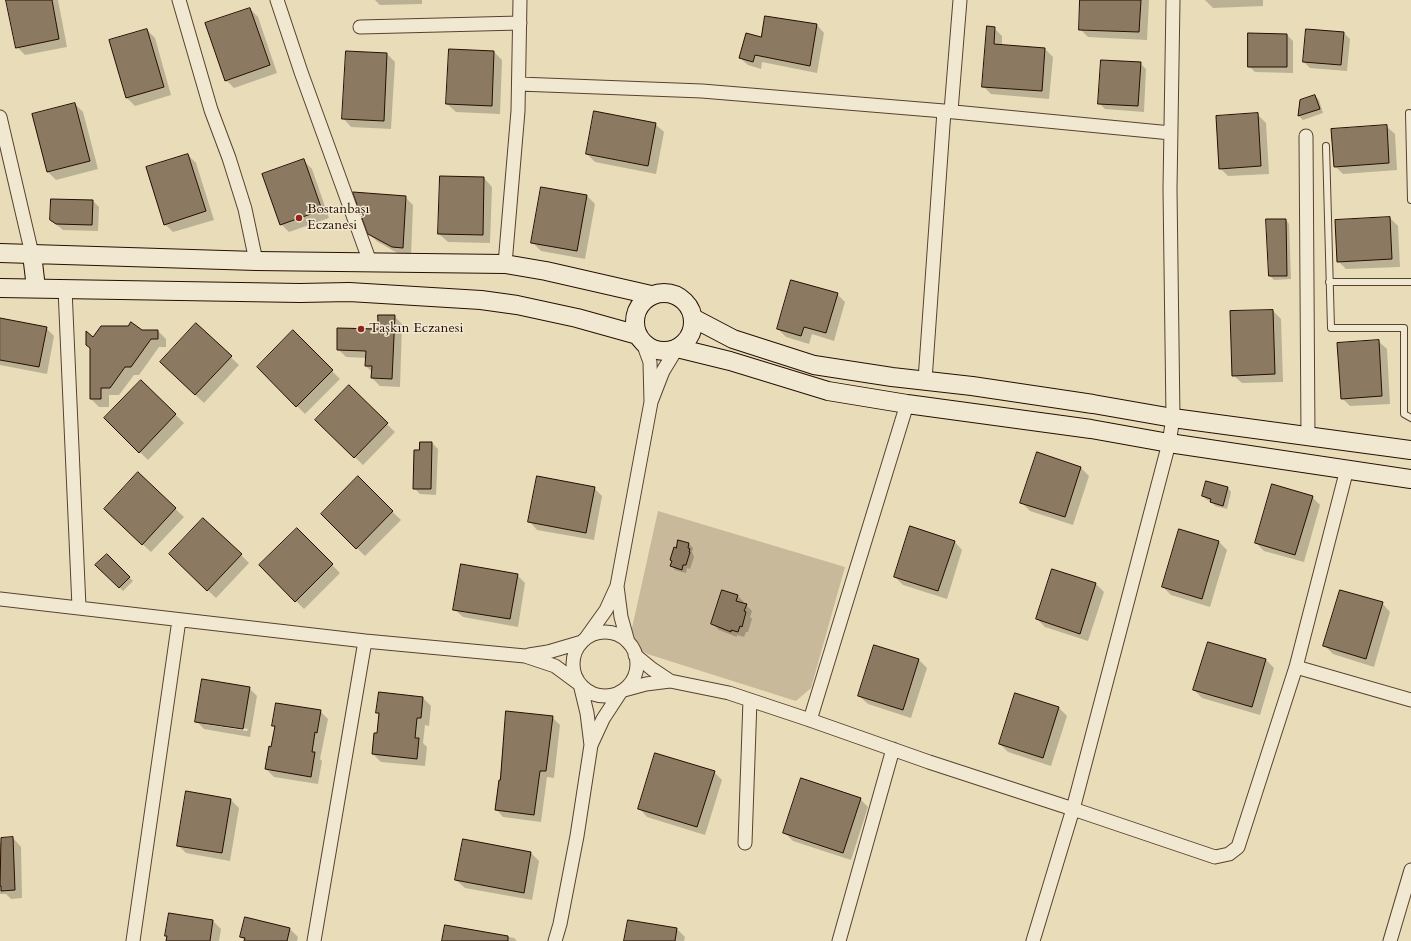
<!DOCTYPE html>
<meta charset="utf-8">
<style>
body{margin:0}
canvas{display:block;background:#e9dcb9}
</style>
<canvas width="1411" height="941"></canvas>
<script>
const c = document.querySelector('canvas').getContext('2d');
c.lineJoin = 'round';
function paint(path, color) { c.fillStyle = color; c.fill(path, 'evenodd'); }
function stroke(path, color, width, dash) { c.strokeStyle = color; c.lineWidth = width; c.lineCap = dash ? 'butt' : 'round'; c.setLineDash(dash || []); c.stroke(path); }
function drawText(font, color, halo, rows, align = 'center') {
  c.font = font + ' Cardo,serif'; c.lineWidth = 3; c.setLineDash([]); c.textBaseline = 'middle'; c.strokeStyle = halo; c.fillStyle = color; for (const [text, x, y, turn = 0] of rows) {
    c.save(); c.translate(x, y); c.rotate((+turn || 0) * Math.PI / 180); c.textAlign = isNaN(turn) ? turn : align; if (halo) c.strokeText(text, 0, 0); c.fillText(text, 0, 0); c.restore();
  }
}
paint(new Path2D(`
 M658 511 845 567 811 688 796 701 660 658C645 653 638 652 630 637Z`), '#c8b99a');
paint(new Path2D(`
 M7 0H58L67 47 25 55 17 47Z
 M375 0H422V4L380 5Z
 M1081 0H1149L1147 40 1088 37 1080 29Z
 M1205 0H1263V6L1213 8Z
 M250 9 258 17 277 73 234 88 226 80Z
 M766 17 817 25 824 33 817 73 762 62 761 69 748 65 740 58 762 39Z
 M994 28 1002 36V46L1045 49 1053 57 1049 99 991 94 983 86Z
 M147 30 155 38 171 95 135 106 127 98Z
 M1307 30 1344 33 1350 39 1347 71 1310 68 1304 62Z
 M1287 35 1293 41V73L1255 72 1249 66Z
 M494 52 502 60 500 114 456 112 447 104Z
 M387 54 395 62 391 129 351 127 343 118Z
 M1140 63 1146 69 1144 112 1105 109 1099 103Z
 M1315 96 1319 100 1323 113 1303 120 1299 116 1301 101Z
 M75 104 83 112 98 169 56 180 48 172Z
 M1257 114 1266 123 1269 174 1228 176 1220 168Z
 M655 124 664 132 656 174 595 162 587 154Z
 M1386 126 1395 134 1397 170 1343 174 1335 166Z
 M188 155 196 163 214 220 173 232 165 224Z
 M304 161 312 169 329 218 289 232 281 224Z
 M484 178 492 187 490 243 448 242 439 234Z
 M587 196 595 204 585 259 541 251 532 242Z
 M405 197 413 205 411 256 401 255 378 242 369 234Z
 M93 201 99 207 98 231 63 230 51 220Z
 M1390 218 1398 226 1400 267 1346 269 1338 261Z
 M1286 220 1289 224 1291 279 1274 280 1270 276Z
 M837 294 845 302 834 341 812 334 809 344 786 337 778 329Z
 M1273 311 1281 319 1283 382 1242 383 1233 375Z
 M394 316 402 324 400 387 380 386 372 378V372L366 366V358L346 357 338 349 379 330Z
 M0 319 46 328 54 336 47 374 0 365Z
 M196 324 239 365 204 403 169 370Z
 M142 331H158L166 339V347H159L139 375H134L119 395H109V407H99L91 399 93 338Z
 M293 332 340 379 305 414 258 367Z
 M1378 341 1387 349 1390 404 1350 406 1342 398Z
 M141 381 184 423 148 460 105 418Z
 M349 387 395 432 363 465 317 420Z
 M432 443 438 449 436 495 420 494 414 488 420 451Z
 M1081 468 1089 476 1073 525 1030 511 1022 503Z
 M138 474 184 517 151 552 113 517Z
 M358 478 401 520 365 556 322 514Z
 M594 488 602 496 594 540 537 530 529 521Z
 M1228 488 1231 492 1227 509 1215 506 1211 501 1207 500 1203 496Z
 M1312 497 1320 505 1304 562 1264 551 1256 543Z
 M297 529 340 573 304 609 260 565Z
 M1180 530 1219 542 1227 550 1210 607 1171 595 1163 587Z
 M679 541 689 544 693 548 692 552 694 557 690 569 687 568 686 573 675 570 672 566Z
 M954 541 962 550 947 599 903 585 895 577Z
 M107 555 133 581 123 591 97 565Z
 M241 555 249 563 216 598 178 562Z
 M1052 570 1096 584 1104 592 1088 641 1045 627 1037 619Z
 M517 575 525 583 518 627 463 617 454 609Z
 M722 591 738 596 744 602 743 604 746 605 752 611 750 617 752 619 748 632H746L744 637 737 635V637L719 630 713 624Z
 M1382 603 1390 612 1374 667 1333 654 1325 646Z
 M1208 643 1266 660 1274 668 1260 715 1202 698 1194 690Z
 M875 646 919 660 927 668 911 718 868 704 859 696Z
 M249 688 257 696 250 737 204 729 196 721ZM204 722 248 729 247 731 204 724Z
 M1015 695 1059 708 1067 716 1051 766 1008 752 1000 744Z
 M423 698 431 706 429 726 425 725 423 743 427 747 425 766 381 762 373 754 378 735 380 715 378 712Z
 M320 711 328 719 320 759 322 761 318 784 274 777 266 769 272 748 275 727 273 725Z
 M552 717 560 725 554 778 547 777 541 822 503 817 496 809 501 781Z
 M714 772 722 780 705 835 647 817 639 808Z
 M187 792 231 800 239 808 230 861 186 853 178 845Z
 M860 799 868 807 851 860 793 841 785 833Z
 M13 838 21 847 22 898 11 899 6 894H0V843Z
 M531 853 539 861 532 900 465 888 456 880Z
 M169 914 213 921 221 929 219 941H167L168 937 166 935Z
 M446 926 514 938 517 941H443Z
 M290 929 298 937 297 941H245L241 937Z
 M677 929 685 937 684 941H625Z`), '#0003');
const building = new Path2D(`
 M6 0H52L59 39 16 48Z
 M1080 0H1141L1139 32 1079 30Z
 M250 8 270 65 225 81 205 23Z
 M765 16 817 24 810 66 755 55 753 62 739 58 746 33 761 37Z
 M987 26 995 27 994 44 1045 48 1042 91 982 87Z
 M147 29 164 87 126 98 109 40Z
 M1306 29 1344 32 1341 65 1303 62Z
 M1248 33 1287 34V67H1248Z
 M449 49 494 51 492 106 446 104Z
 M346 51 387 53 384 121 342 119Z
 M1101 60 1141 62 1138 106 1098 104Z
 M1315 95 1320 109 1298 116 1300 100Z
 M75 103 90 161 47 172 32 114Z
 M594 111 656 123 648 166 586 154Z
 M1258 113 1261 166 1219 169 1216 116Z
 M1387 125 1389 163 1334 167 1331 129Z
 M188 154 206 211 164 225 146 167Z
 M304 159 322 210 280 225 262 174Z
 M440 176 484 177 483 235 438 234Z
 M541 187 587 195 577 251 531 243Z
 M353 192 406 196 403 248 392 247 368 234Z
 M51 199 93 200 92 225 56 224 50 220Z
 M1390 217 1392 259 1337 262 1335 220Z
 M1266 219H1286L1287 276H1269Z
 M791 280 838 293 826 333 804 327 801 336 777 329Z
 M1273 310 1275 374 1232 376 1230 311Z
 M378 315H395L392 379 371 378 372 366H365L366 351 337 350V328L378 329Z
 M0 318 47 327 39 367 0 360Z
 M131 322 142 330H158V339H151L131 367H125L110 388H101V399H90V348L86 345V331L93 337 101 326H128Z
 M196 323 232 356 195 395 160 362Z
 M293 330 333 370 296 407 257 367Z
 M1379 340 1382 396 1341 399 1337 343Z
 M141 380 176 414 139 453 104 418Z
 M349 385 388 423 354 458 315 420Z
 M420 442H432L431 489H413L414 450H419Z
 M1037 452 1081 467 1065 517 1020 503Z
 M138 472 176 508 142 545 104 509Z
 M358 476 393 511 356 549 321 514Z
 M537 476 595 487 586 533 528 522Z
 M1206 481 1228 487 1223 506 1210 502 1211 499 1202 496Z
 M1272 484 1313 496 1295 555 1255 543Z
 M203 518 242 554 207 591 169 554Z
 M910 526 955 541 938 591 894 577Z
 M297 528 333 564 295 602 259 565Z
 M1179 529 1219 541 1202 599 1162 587Z
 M678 540 689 543 688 548 690 549 689 552H690L686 565H683L682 570 670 566 672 561 670 560 674 547 676 548Z
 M107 554 130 577 119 588 95 565Z
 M461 564 518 574 510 619 453 610Z
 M1052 569 1096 583 1080 634 1036 619Z
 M722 590 738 595 736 601 747 604 744 611 746 612 742 627 740 626 738 632 731 630V632L711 624Z
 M1340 590 1383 602 1366 659 1323 646Z
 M1208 642 1266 659 1252 707 1193 690Z
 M874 645 919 659 903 710 858 696Z
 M202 679 250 687 243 729 195 722Z
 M379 692 423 697 421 718H417L415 738H419L417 759 372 754 374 733H377L379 713H376Z
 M1015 693 1059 707 1043 758 999 744Z
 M276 703 321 710 317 733 315 732 312 752H315L311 777 265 769 269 746 271 747 275 726H272Z
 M506 711 553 716 546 771H540L534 815 495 810 499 780H500Z
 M655 753 715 771 697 827 638 809Z
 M801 778 861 798 843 853 783 833Z
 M186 791 231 799 222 853 177 846Z
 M13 837 15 890 1 891V886H0L1 838Z
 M463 839 531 852 524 893 455 880Z
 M169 913 213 920 210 941H166L167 936H165Z
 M245 917 290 928 287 941H244L245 938 240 937Z
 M628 920 677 928 675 941H624Z
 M445 925 508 936V941H442Z`);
paint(building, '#8b7a61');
stroke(building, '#260f02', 1);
const lane = new Path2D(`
 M1409 113 1411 200
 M1326 146 1331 328H1404V414L1411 418
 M1329 282H1411`);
const street = new Path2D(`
 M179 0 211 110 229 158 245 209 256 261
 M277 0 301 72 370 262
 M360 27 520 23
 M519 84 702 91 944 111 925 380
 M944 111 1171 133
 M951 111 960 0
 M0 117 32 254
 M1306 136 1308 437
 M505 264 518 111 520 0
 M65 289 79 607
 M643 343 650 362 651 402 663 371 677 348
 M617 586 621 617 628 642
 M0 599 365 641 525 656 555 666 578 683
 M573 664a32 32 0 1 1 64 0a32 32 0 1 1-64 0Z
 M586 638 606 610 617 586 651 402
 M529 655 548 652 582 642
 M635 655 652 669 670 681
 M1296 667 1411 700
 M624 690 646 684 670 681 729 693 810 720 929 762 1073 809 1169 443 1173 418 1170 189 1173 0
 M810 720 907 404
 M591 745 603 719 620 693
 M745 843 750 700
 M133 941 179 620
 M314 941 365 641
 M555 941 560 924 577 836 591 745 587 713 580 684
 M839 941 893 749
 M1033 941 1073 809 1215 857 1229 854 1238 847 1296 667 1347 469
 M1390 941 1411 870`);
const secondary = new Path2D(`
 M0 253 256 261 505 264 546 271 651 295
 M32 254 36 288
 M0 288 300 293 349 292 481 300 517 305 577 318 638 335
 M635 322a29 29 0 1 1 58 0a29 29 0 1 1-58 0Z
 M693 318 733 339 814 365 892 377 972 386 1093 404 1173 418 1411 450
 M677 348 730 361 828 391 907 404 1091 429 1169 443 1411 479`);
stroke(lane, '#574230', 8);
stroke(street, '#574230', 15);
stroke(secondary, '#260f02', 20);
stroke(lane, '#f1e8d2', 6);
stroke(street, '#f1e8d2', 13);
stroke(secondary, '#f1e8d2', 18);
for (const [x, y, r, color] of [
 [299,218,4,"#8f2418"],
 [361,329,4,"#8f2418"]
]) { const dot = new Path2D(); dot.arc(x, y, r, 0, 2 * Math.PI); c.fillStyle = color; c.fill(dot); stroke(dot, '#f1e8d2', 1.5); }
drawText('14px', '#260f02', '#f1e8d2', [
 ["Bostanbaşı",307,210],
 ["Eczanesi",307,226],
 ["Taşkın Eczanesi",369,329]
], 'left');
</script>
